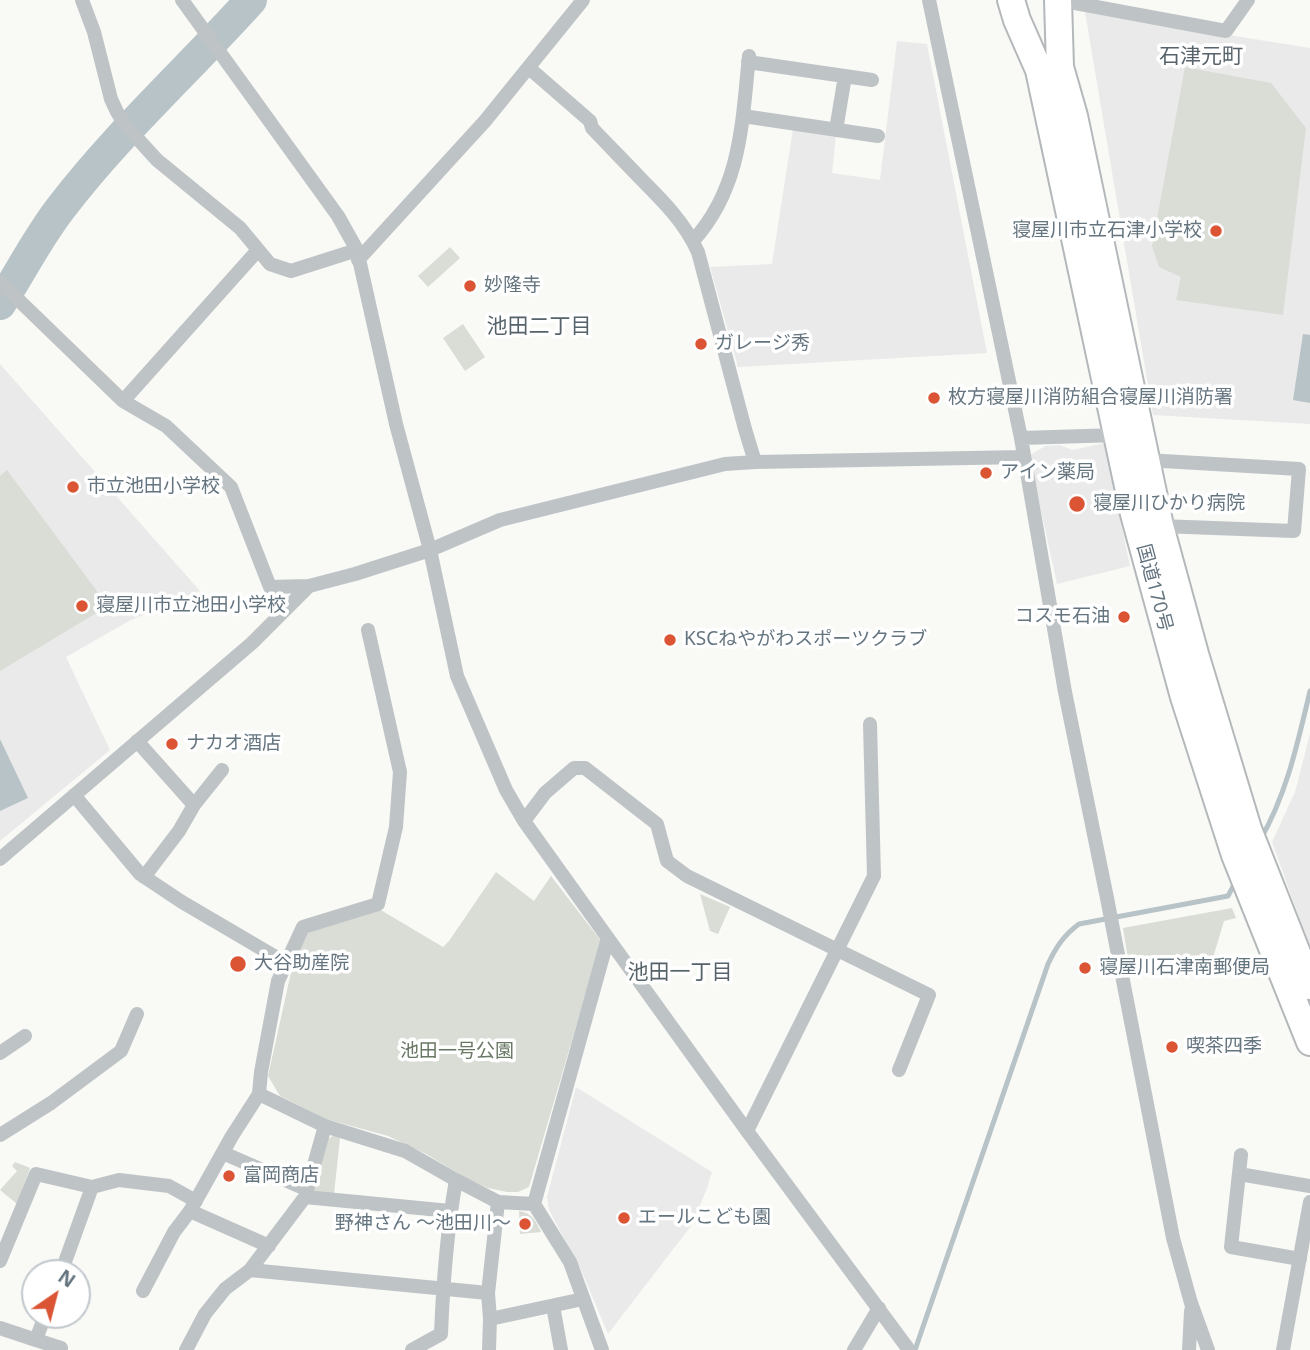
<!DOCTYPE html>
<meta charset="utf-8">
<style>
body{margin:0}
#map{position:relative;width:1310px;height:1350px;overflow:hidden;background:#f9f9f6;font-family:"Noto Sans",sans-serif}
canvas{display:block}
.north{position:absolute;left:21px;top:1259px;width:70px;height:70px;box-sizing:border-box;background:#fff;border:2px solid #c1c8cc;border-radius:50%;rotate:35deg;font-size:19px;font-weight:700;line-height:28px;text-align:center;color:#657580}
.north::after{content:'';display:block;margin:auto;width:24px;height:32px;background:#db5434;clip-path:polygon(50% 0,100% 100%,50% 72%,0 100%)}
</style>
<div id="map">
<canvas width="1310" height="1350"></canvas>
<div class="north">N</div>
</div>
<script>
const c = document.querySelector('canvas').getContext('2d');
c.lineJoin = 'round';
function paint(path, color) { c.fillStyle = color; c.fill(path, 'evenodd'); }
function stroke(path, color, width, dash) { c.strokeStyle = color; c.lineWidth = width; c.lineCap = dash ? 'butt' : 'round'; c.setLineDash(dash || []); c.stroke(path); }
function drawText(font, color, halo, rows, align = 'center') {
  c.font = font + ' "Noto Sans","Noto Sans JP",sans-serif'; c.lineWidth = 7; c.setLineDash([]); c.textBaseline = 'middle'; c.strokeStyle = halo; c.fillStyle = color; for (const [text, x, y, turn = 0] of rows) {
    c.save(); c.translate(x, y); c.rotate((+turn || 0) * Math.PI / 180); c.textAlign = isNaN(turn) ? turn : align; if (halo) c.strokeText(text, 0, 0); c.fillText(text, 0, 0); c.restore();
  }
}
paint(new Path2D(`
 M1085 12 1310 48V424L1153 415Z
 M897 41 927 44 987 353 738 367 710 267 772 264 793 129 836 135 832 173 880 180Z
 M0 364 200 591 129 621 66 657 110 750 0 841Z
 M1104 443 1130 566 1057 584 1029 456 1045 446 1059 445 1073 450Z
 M1310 734V948L1272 842 1295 792Z
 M576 1087 712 1172 706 1191 691 1226 608 1334 582 1272 549 1210 547 1197Z`), '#eaeaea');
paint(new Path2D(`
 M1185 67 1271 83 1306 128 1283 315 1176 300 1181 277 1159 267 1152 246Z
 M450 247 460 258 428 287 418 276Z
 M463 324 485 357 465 371 443 338Z
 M7 470 108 606 0 671V476Z
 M496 872 534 901 551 876 601 941 529 1187 518 1192H507L488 1188 468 1179 426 1154 388 1136 326 1119 280 1096 268 1076 296 950 310 930 379 909 443 947 449 941Z
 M700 894 730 907 718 934 710 931Z
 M1232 908 1236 918 1224 921 1212 961 1128 959 1123 928Z
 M334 1135 340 1138 334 1194 313 1193 327 1140Z
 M15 1162 30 1168 17 1204 0 1190 17 1171 12 1166Z
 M519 1211C532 1213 536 1221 541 1232L520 1234Z`), '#d9ddd6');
paint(new Path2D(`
 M1303 334 1310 335V403L1293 400Z
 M0 739 28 798 0 811Z`), '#b7c3c7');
stroke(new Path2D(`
 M1260 840C1287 794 1298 741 1310 691
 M915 1350 1048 964C1056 947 1064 935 1079 924L1228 896 1236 881`), '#b7c3c7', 5);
stroke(new Path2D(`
 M0 304C20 273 37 239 60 209 117 134 188 70 251 0`), '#b7c3c7', 32);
const highway = new Path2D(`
 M1011 0 1017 20 1039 70 1134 514 1184 697 1235 855 1310 1042
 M1058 0 1060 67 1074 116 1160 526 1195 654 1248 829 1310 986`);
stroke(highway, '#b4b8bb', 30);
stroke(new Path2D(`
 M82 0 94 32 111 99 117 112 126 126 157 160 240 228 270 264 291 271 357 250
 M182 0 338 216 357 250 396 424 430 550 457 676 506 790 524 821 615 948 747 1131 909 1350
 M929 0 1021 438 1065 692 1107 898 1173 1238 1191 1303 1208 1350
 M1059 0 1226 31 1248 0
 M748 62 872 80
 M529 68 590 121 592 128C608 145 625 162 641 179 663 201 685 223 698 252L745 429 755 462
 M743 116 878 136
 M836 130 845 76
 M693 241C741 188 742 124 749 56
 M358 260 485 121 583 0
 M0 282 123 401 166 426 231 487 270 587 309 586
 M123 401 258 250
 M1021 438 1118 435
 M1146 460 1299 469 1294 531 1160 526
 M368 630 400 772 396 827 378 904 303 927 278 981 261 1072 259 1094 325 1126 405 1151 456 1180 498 1202 534 1204 570 1262 602 1350
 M137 741 194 805
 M74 795 140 874 182 902 286 963
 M524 821 545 793 574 768H585L657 824 667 861 687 876 929 995 899 1070
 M0 859 252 643 309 586 355 574 430 550 500 520 725 464 755 462 1024 457
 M144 877 179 831 194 805 222 770
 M0 1053 25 1036
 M747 1131 874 876 870 724
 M0 1135 51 1103 121 1051 137 1014
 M223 1153 306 1189
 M1241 1155 1231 1247 1300 1259
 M1239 1174 1310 1186
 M305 1197 450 1211
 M534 1204 608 938
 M190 1211 269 1246
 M0 1261 36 1174 92 1187 119 1180 169 1186 196 1201
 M250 1270 488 1293
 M61 1273 92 1187
 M143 1291 174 1232 190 1211 232 1136 259 1094
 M553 1306 561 1350
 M45 1315 36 1340 61 1348 60 1350
 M490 1319 583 1299
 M0 1328 36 1340
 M186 1350 205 1314 225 1289 250 1270 305 1197 325 1126
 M412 1350 441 1334C443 1283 447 1231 456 1180
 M489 1350 490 1319 488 1293 498 1202
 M854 1350 879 1308
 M1189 1350 1191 1311
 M1283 1350 1310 1202`), '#bec3c6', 14);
stroke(highway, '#fff', 26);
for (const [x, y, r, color] of [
 [1216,231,7,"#db5434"],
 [470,286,7,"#db5434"],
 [701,344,7,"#db5434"],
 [934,398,7,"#db5434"],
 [986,473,7,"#db5434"],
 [73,487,7,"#db5434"],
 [1077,504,9,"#db5434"],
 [82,606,7,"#db5434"],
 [1124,617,7,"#db5434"],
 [670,640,7,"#db5434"],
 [172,744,7,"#db5434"],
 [238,964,9,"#db5434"],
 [1085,968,7,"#db5434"],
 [1172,1047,7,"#db5434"],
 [229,1176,7,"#db5434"],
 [624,1218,7,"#db5434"],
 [525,1224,7,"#db5434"]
]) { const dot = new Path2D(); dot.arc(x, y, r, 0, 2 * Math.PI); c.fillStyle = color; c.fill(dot); stroke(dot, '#fff', 2.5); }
drawText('19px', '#657580', '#fff', [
 ["寝屋川市立石津小学校",1202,231,"right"],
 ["妙隆寺",484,286],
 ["ガレージ秀",715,344],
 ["枚方寝屋川消防組合寝屋川消防署",948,398],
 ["アイン薬局",1000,473],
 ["市立池田小学校",87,487],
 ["寝屋川ひかり病院",1093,504],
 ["寝屋川市立池田小学校",96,606],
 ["コスモ石油",1110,617,"right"],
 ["KSCねやがわスポーツクラブ",684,640],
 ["ナカオ酒店",186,744],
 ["大谷助産院",254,964],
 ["寝屋川石津南郵便局",1099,968],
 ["喫茶四季",1186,1047],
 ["富岡商店",243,1176],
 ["エールこども園",638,1218],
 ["野神さん ～池田川～",511,1224,"right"]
], 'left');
drawText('19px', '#657580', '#fff', [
 ["国道170号",1154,588,75]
]);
drawText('19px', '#687864', '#fff', [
 ["池田一号公園",457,1052]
]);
drawText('21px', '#57636b', '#fff', [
 ["石津元町",1201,57],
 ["池田二丁目",539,327],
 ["池田一丁目",680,973]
]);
</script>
